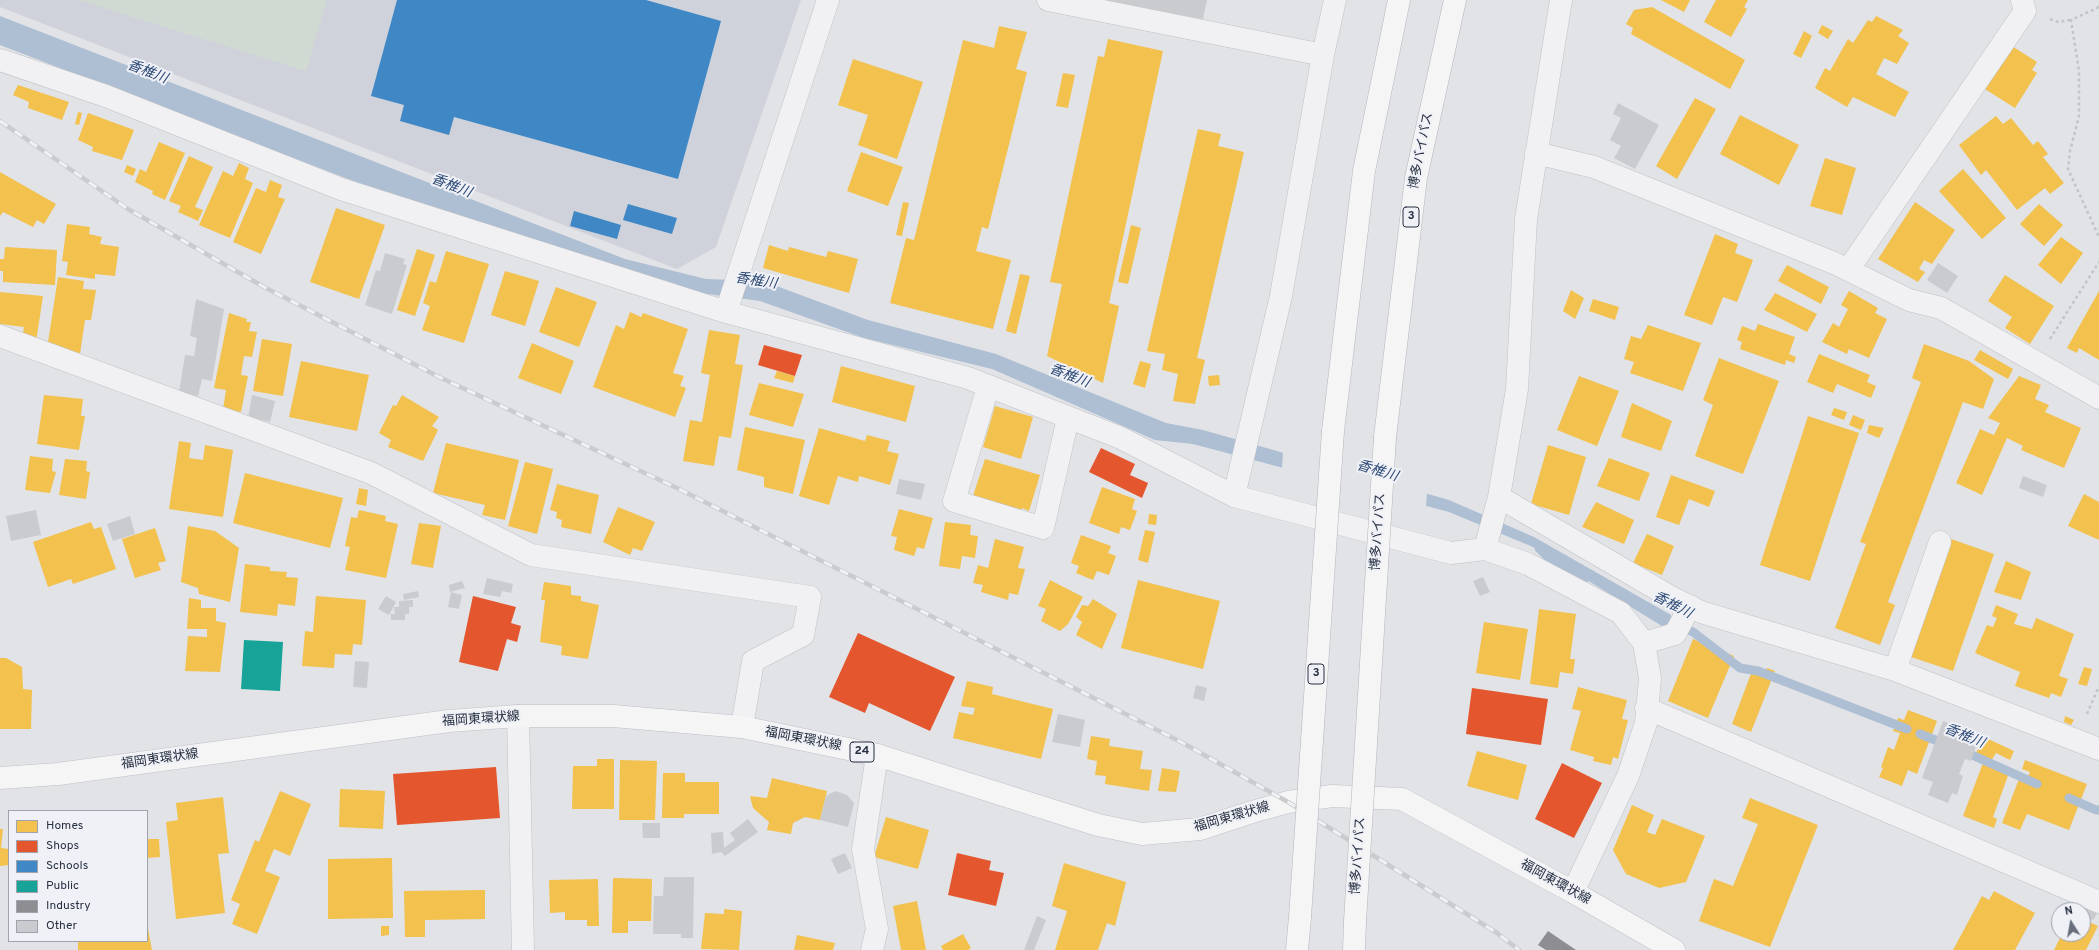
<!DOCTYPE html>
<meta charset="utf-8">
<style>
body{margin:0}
#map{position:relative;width:2099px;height:950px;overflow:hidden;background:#e1e3e7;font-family:Overpass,sans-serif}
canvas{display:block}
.legend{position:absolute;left:8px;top:810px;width:140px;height:132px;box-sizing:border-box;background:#eff1f6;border:1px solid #9fa3ae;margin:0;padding:5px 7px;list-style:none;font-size:12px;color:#272f41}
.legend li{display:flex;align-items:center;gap:8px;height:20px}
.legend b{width:20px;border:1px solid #9fa3ae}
.north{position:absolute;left:2051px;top:902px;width:40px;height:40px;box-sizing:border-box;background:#eff1f6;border:1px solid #9fa3ae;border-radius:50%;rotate:349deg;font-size:11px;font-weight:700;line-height:16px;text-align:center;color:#272f41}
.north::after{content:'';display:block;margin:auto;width:14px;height:18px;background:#686e7b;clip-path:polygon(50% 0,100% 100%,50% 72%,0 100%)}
</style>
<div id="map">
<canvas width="2099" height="950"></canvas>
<ul class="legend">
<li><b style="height:11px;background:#f2c14e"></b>Homes</li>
<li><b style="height:11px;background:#e4572e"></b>Shops</li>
<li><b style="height:11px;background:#3f88c5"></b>Schools</li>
<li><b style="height:11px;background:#17a398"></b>Public</li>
<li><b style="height:11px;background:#8d8d92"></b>Industry</li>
<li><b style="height:11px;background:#c9cbcf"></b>Other</li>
</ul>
<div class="north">N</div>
</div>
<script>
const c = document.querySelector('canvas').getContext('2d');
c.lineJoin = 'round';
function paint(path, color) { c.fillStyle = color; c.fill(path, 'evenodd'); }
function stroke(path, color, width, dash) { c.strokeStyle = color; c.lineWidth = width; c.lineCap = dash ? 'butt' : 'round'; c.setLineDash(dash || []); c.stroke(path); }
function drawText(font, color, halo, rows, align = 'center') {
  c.font = font + ' Overpass,"Noto Sans JP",sans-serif'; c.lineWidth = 4; c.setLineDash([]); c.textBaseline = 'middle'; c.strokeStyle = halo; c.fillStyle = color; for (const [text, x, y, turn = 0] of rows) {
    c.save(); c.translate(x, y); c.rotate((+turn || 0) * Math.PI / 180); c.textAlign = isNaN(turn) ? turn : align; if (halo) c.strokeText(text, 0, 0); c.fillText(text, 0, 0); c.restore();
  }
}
paint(new Path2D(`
 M0 0H801L716 247 677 269 0 7Z`), '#cfd2da');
paint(new Path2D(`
 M78 0H327L306 71Z`), '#d1dad2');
paint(new Path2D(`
 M0 16 625 259 706 279 763 281 868 320 996 354 1166 423 1203 430 1449 500 1534 537 1671 615V623L1662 626 1533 547 1449 512 1193 444 1155 440 992 369 864 338 760 301 700 293 369 187 0 45Z`), '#aebed3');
paint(new Path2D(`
 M1283 451 1427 492 1426 508 1282 470Z`), '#e1e3e7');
paint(new Path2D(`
 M1661 0H1690L1684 12Z
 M1716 0H1748L1744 7 1747 9 1731 37 1704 22Z
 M1652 7 1745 60 1730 89 1631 34 1633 28 1626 24 1634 10Z
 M1876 16 1903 30 1898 36 1909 43 1897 64 1884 58 1876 74 1909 92 1895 117 1853 97 1847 107 1815 88 1825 68 1830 71 1848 39 1853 43 1868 20 1872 22Z
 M1822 25 1833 31 1828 39 1818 33Z
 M999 26 1027 32 1016 69 1027 72 988 229 982 227 976 251 1011 260 993 329 890 303 906 238 914 240 963 40 994 48Z
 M1804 31 1812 36 1801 58 1793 54Z
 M1108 39 1163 51 1109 303 1119 306 1103 383 1047 356 1062 284 1050 282 1098 56 1104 57Z
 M2007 43 2037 62 2032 70 2037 73 2015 108 1980 86Z
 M853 59 923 82 897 159 858 145 868 115 838 105Z
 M1063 73 1075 75 1068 108 1056 106Z
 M18 85 69 102 62 120 28 108 29 102 13 95Z
 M1695 98 1716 109 1677 179 1656 166Z
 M78 112 82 113 79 125 75 124Z
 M88 113 134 130 122 160 92 151 93 147 78 140Z
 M1740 115 1799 145 1779 185 1720 154Z
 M1996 116 2003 124 2011 118 2033 145 2038 141 2048 154 2043 157 2064 183 2050 194 2045 188 2017 210 1986 170 1981 175 1959 145Z
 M1198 129 1221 134 1218 146 1244 152 1197 358 1205 360 1195 404 1173 401 1178 374 1162 370 1165 354 1147 351Z
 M159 142 185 153 165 200 152 194 153 191 135 182 140 169 146 172Z
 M861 152 903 167 888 206 847 191Z
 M189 156 213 167 195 207 203 210 198 221 178 212 181 206 169 201Z
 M1825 158 1856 168 1842 215 1810 206Z
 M239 163 249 168 245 179 253 183 230 238 199 225 223 171 233 176Z
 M127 165 136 169 133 176 124 172Z
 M1963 169 2006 218 1982 239 1939 191Z
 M0 172 56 204 44 224 37 220 33 227 3 212 0 216Z
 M270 180 282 185 278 197 285 199 261 254 233 242 256 188 266 192Z
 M903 202 909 203 902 236 896 235Z
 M1915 202 1955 230 1932 264 1924 260 1919 269 1925 272 1918 282 1878 259Z
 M2039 204 2063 225 2044 246 2020 224Z
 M336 208 385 225 359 299 310 282Z
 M67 224 90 227 89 234 102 237 100 244 119 247 115 276 95 274V279L66 275 68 262 62 261Z
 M1131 225 1141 228 1128 284 1118 282Z
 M1715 234 1738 244 1735 253 1753 260 1737 302 1723 297 1712 325 1684 315Z
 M2061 237 2083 253 2061 284 2038 265Z
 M769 245 788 251 789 247 826 257 828 251 858 259 849 293 763 268Z
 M5 247 57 250 55 285 3 282V271H0V259H4Z
 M417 249 435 255 415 316 397 310Z
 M446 251 489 264 464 343 422 330 430 306 423 303 430 281 436 283Z
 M1787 265 1829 287 1821 304 1778 281Z
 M505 271 539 281 525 326 491 315Z
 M1020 274 1030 276 1016 334 1006 331Z
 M2005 275 2054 306 2030 344 2005 328 2012 317 1988 301Z
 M58 277 84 281 83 289 96 290 91 320H85L80 354 47 349Z
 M556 287 597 302 579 347 539 332Z
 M1571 290 1584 298 1575 319 1563 311Z
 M1849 291 1878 308 1875 313 1887 319 1869 358 1849 349 1847 354 1822 342 1833 323 1839 327 1848 309 1841 305Z
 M2099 291V360L2079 348 2077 353 2067 348Z
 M0 292 43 296 36 342 22 339 24 327 0 324Z
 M1775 293 1817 314 1807 332 1764 310Z
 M1593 299 1619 307 1615 320 1589 311Z
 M630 312 641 317 643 313 688 329 673 373 684 376 680 386 686 388 675 417 593 387 616 325 624 329Z
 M229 313 247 319 246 322H251L249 331 257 332 252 357 244 356 241 375 248 376 241 412 223 409 226 390 214 388Z
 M1758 324 1795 337 1789 354 1796 357 1794 363 1786 360 1785 365 1740 349 1742 342 1737 340 1742 326 1755 331Z
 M1648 325 1701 343 1683 391 1630 373 1634 362 1624 359 1631 336 1641 339Z
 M709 330 740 335 735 364 743 365 731 438 719 436 714 466 683 461 690 420 702 422 710 375 701 373Z
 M262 339 292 344 283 396 253 391Z
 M532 343 574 361 561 394 518 378Z
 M1924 344 1969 361 1994 379 1983 409 1963 402 1888 602 1895 605 1880 645 1835 628 1866 544 1860 542 1921 382 1912 378Z
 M1980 350 2013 369 2008 379 1974 360Z
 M1819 354 1870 375 1867 382 1876 386 1871 398 1837 384 1833 393 1807 382Z
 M1719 358 1779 381 1743 474 1695 456 1713 405 1703 400Z
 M301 361 369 375 357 431 289 417Z
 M1140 361 1151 364 1145 388 1133 384Z
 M841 366 915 386 906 422 832 402Z
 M777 371 795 376 793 383 774 378Z
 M1219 375 1220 385 1209 386 1208 376Z
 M1579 376 1619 391 1597 446 1557 430Z
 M2019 376 2041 385 2035 399 2049 405 2045 412 2081 428 2064 468 2021 450 2023 446 2007 438 1982 495 1956 483 1980 429 1994 435 2000 423 1988 418Z
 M759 383 804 394 793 427 749 415Z
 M44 395 83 399 81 416H85L79 450 37 444Z
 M402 395 439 417 432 426 438 430 423 461 388 447 391 440 379 433 393 405 396 406Z
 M1632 403 1672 421 1661 451 1621 437Z
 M995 406 1033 417 1021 459 983 447Z
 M1834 408 1847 412 1844 420 1831 415Z
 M1853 415 1865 420 1861 430 1849 425Z
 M1808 416 1859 433 1810 581 1760 565Z
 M1869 425 1884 428 1879 438 1867 433Z
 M745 427 805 440 793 494 764 487V477L737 470Z
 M819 428 865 441 867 435 890 441 887 451 899 454 890 485 859 476 858 482 838 476 829 505 799 496Z
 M179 441 191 443 189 458 203 460 205 445 233 450 223 517 169 509Z
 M446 443 519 460 505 520 482 515 485 505 433 493Z
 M1548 445 1586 457 1569 515 1531 504Z
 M30 456 53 459 52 471 56 472 50 493 25 490Z
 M1609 458 1650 473 1639 501 1597 486Z
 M65 459 87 461 86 471 90 472 86 499 59 495Z
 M985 459 1040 475 1029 511 1022 508 1021 512 972 499Z
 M525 462 553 469 537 534 508 526Z
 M245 473 343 498 330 548 233 523Z
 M1671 475 1715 491 1709 507 1689 499 1679 525 1656 517Z
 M557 484 599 495 591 534 561 527 562 520 556 518 557 512 550 510Z
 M1102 487 1135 499 1132 509 1137 511 1130 530 1121 527 1119 534 1089 523Z
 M359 488 368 490 366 506 356 504Z
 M2084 494 2099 502V540L2068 526Z
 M1596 502 1634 520 1624 544 1582 527Z
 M618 507 655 522 642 551 633 548 630 555 603 542Z
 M899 509 933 518 924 549 917 547 914 556 894 550 897 537 891 536Z
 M359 510 386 516 385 521 398 524 386 578 345 570 350 547 345 546 351 517 357 518Z
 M1149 514 1157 515 1156 525 1148 524Z
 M91 522 94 529 101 527 116 569 73 584 71 579 48 587 33 542Z
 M945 522 971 525 970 535 978 536 975 558 962 556 960 569 939 566Z
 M419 523 441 526 433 568 411 564Z
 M188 526 215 531 239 548 230 602 199 594 198 588 181 582Z
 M155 528 166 561 158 563 161 570 135 578 122 539Z
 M1145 530 1155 532 1148 563 1138 560Z
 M1647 534 1674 546 1662 575 1633 563Z
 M1081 535 1111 546 1108 553 1116 556 1109 575 1097 571 1093 580 1076 573 1079 566 1071 563Z
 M995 539 1024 547 1018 568 1025 569 1018 595 1009 593 1008 600 981 592 983 585 973 583 978 565 988 568Z
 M1951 539 1994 554 1953 671 1911 657Z
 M2006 561 2031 572 2021 600 1994 592Z
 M245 564 270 567V571L287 572 286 577 298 578 295 606 278 604 277 616 240 612Z
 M1050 580 1083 597 1068 624 1060 631 1041 621 1046 609 1038 606Z
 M1138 580 1220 601 1203 669 1121 648Z
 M544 582 571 586V595L581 596V601L599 605 588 659 561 655 562 646 540 642 545 600H541Z
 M316 596 366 600 362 645 353 644 352 655 335 654 334 668 302 666 305 631 313 632Z
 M189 598 201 600V608H216V621L226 623 220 672 185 671 188 636 207 637V629H187Z
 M1093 599 1117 614 1102 649 1076 635 1082 622 1076 617 1082 605 1088 606Z
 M1996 605 2018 614 2014 624 2032 629 2036 618 2074 634 2059 676 2068 679 2061 697 2051 693 2049 698 2015 686 2020 672 1975 653 1987 625 1993 627 1997 618 1992 616Z
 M1539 609 1576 614 1570 659H1575L1573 674 1560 672 1558 688 1530 684Z
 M1484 622 1528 629 1520 680 1476 673Z
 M1693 639 1734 656 1708 718 1668 701Z
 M0 658H6L22 667 23 689 32 690 31 729H0Z
 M2084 667 2092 669 2087 686 2078 684Z
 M1767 668 1775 671 1751 732 1732 724 1752 671 1764 676Z
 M967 681 993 687 992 694 1053 709 1041 759 953 738 959 712 973 715 975 708 961 706Z
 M1578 687 1627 700 1622 719 1628 720 1618 759 1613 757 1611 765 1593 761 1594 757 1570 750 1581 711 1572 709Z
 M1908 710 1937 721 1917 774 1908 770 1902 786 1879 777 1883 768 1881 767 1888 747 1894 750 1900 733 1893 731 1898 718 1904 720Z
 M2065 716 2074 720 2071 725 2064 722Z
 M1091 736 1110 739 1109 746 1143 751 1140 769 1152 770 1149 791 1105 784 1106 776 1095 775 1097 761 1087 759Z
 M1984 737 2014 751 2010 760 1996 753 1991 761 1976 753Z
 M1477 751 1527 765 1518 800 1467 786Z
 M597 759H614V809H572L573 766H597Z
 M620 760 657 761 655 820H619Z
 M2025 760 2087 784 2069 830 2027 814 2020 830 2002 823 2019 779 2026 781 2030 772 2022 769Z
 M1983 763 2009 773 1993 817 1997 819 1994 828 1963 816Z
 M1162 768 1180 771 1176 792 1158 791Z
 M663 773H685V782H719V814H684V818H662Z
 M772 778 827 791 820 820 805 817 793 823 791 834 767 830 769 822 753 808 750 796 767 798Z
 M340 789 385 791 383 829 339 827Z
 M280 791 311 804 290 856 274 849 265 871 280 877 257 934 232 924 240 904 231 900 255 840 259 842Z
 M223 797 229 853 218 854 225 913 176 919 166 822 178 820 176 803Z
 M1750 798 1818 825 1770 947 1699 921 1714 879 1733 886 1758 824 1742 818Z
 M1632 805 1654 815 1647 832 1655 835 1662 819 1705 836 1686 882 1659 888 1626 874 1613 850Z
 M886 817 929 830 918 869 874 857Z
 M0 829H3L1 848 9 849V865L0 866Z
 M147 839H159L160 857 147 858Z
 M392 858 393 918 328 919V859Z
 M1064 863 1126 882 1115 926 1107 923 1098 950H1055L1067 911 1052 906Z
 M613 878 652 879 651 921H628V933H612Z
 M598 879 599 926H587V920H565V912L550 913 549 880Z
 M485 890V919L425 920V937H405L404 891Z
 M1994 891 2035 913 2015 950H1953L1982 896 1989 900Z
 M917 901 926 950H901L893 906Z
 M724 909 742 911 739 950 701 949 705 913 724 914Z
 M2083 919 2098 926 2086 950H2054L2062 934H2083Z
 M147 923 152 950H78V941H147Z
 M381 926H389V935L381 936Z
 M963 934 971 948 968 950H943L941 946Z
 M797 935 835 943 833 950H794Z`), '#f2c14e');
paint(new Path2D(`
 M764 345 802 355 795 376 758 365Z
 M1101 448 1135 464 1130 475 1148 483 1142 498 1089 472Z
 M473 596 516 607 511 623 521 626 517 642 507 639 498 671 459 662Z
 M858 633 955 677 930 731 869 703 865 713 829 697Z
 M1472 688 1548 699 1541 745 1466 734Z
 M1562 763 1602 783 1574 838 1535 819Z
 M496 767 500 818 397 825 393 774Z
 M957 853 991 861 989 870 1004 873 996 906 948 895Z`), '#e4572e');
paint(new Path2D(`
 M397 0H646L721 21 678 179 454 117 449 135 400 121 404 105 371 96Z
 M628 204 677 218 672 234 623 220Z
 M574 211 621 225 617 239 570 226Z`), '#3f88c5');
paint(new Path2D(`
 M244 640 283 642 280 691 241 689Z`), '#17a398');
paint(new Path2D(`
 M1548 931 1576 950H1546L1538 945Z`), '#8d8d92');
stroke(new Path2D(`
 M1539 548 1553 562 1585 578
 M1678 625 1693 632 1740 668 1758 671 1907 729
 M1920 734 1948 745
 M1963 751 2037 784
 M2069 798 2096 810H2099`), '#aebed3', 9);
paint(new Path2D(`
 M1101 0H1207L1203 19 1100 2Z
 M1618 103 1659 125 1635 169 1614 158 1621 146 1610 140 1621 118 1613 114Z
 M385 253 405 259 403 264 407 265 392 314 365 305 376 270 380 271Z
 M1938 263 1958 276 1947 293 1927 280Z
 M196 299 224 309 212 381 202 379 198 396 179 392 185 355 194 356 197 338 190 336Z
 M252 395 275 401 270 422 248 418Z
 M2023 476 2047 485 2043 497 2019 488Z
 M899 479 925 484 921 500 896 494Z
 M36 510 41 535 11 541 6 516Z
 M130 516 135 534 113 541 107 524Z
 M1483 577 1490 592 1480 596 1473 581Z
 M487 578 513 584 511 593 502 591 500 597 483 594Z
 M462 581 465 588 450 592 449 585Z
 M418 591 419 597 404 600 403 594Z
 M451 592 462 595 459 609 448 607Z
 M386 596 396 602 389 615 378 609Z
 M413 600V607H409V614H405V620H391V614H395L394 607H399V601Z
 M355 661 369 662 367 688 353 687Z
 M1196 685 1207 688 1204 701 1193 698Z
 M1058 714 1085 720 1080 747 1052 742Z
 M1943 721 1975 732 1971 745 1976 746 1971 761 1965 759 1959 774 1963 776 1957 795 1952 793 1948 803 1928 795 1933 782 1922 778Z
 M835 791 847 795 854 803 848 827 820 820 826 796Z
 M748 819 758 832 725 856 721 852 712 854 711 833 723 832 724 848 735 840 730 833Z
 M642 823H660V838H643Z
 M845 853 852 868 838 874 831 859Z
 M664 877H694L693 938H681V934H653L654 896H663Z
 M2083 906 2097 914 2093 920 2083 915V910H2081Z
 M1037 916 1046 920 1034 950H1024Z`), '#c9cbcf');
const minor = new Path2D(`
 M1048 0 1323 55
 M0 60 106 96 341 189 726 312 968 378 1121 438 1234 496 1451 553 1485 549 1499 497 1517 389 1526 219 1561 0
 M1536 153 1594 167 1834 263 1909 300 1941 308 2099 398
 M1848 270 2025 11 2022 0
 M726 312 828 0
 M0 336 371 473 531 555 810 597 803 635 753 661 742 727
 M988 387 954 501 1043 528 1068 418
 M1234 496 1281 296 1323 55 1335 0
 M1499 497 1669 596 1701 612 1895 670 2099 749
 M1485 549 1528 564 1621 613 1644 643 1650 678 1646 723 1628 776 1573 892
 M1644 643 1675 634 1690 606
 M1895 670 1940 542
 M1646 708 2099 902
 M518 716 523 950
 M872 950 877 929 863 849 877 755`);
const major = new Path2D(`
 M0 778 58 774 449 721 518 716H613L742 727 877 755 1098 825 1142 834 1200 829 1252 812 1288 802 1332 796 1402 799 1573 892 1674 950`);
const highway = new Path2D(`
 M1333 431 1364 171 1399 0
 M1385 437 1416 178 1455 0
 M1297 950 1300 917
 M1354 950 1355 921`);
stroke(minor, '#bfc1c5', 23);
stroke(major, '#bdc0c5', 23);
stroke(highway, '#b3b6bc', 23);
stroke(new Path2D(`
 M2099 7 2071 20 2079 71V116L2070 151 2068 169 2099 237
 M2050 19 2058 22 2071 20
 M2050 339 2099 262
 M2087 714 2099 686`), '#c3c4ca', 2.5, [3, 3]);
stroke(minor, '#f1f1f3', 22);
stroke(major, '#f5f5f6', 22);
stroke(highway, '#f5f5f6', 22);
const rail = new Path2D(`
 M0 121 128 209 264 287 439 377 677 488 1181 742 1288 802 1497 933 1519 950`);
stroke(rail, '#cacbce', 4.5);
stroke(rail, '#eff1f6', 3, [9]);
const highwayBridge = new Path2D(`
 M1300 917 1333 431
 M1355 921 1385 437`);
stroke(highwayBridge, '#b3b6bc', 23, []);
stroke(highwayBridge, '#f5f5f6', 22);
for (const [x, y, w] of [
 [1411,217,16],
 [1316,674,16],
 [862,752,24]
]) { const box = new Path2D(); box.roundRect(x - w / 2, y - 10, w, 20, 3); c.fillStyle = '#eff1f6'; c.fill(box); stroke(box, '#272f41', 1); }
drawText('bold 12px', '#272f41', null, [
 ["3",1411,217],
 ["3",1316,674],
 ["24",862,752]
]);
drawText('13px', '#272f41', '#eff1f6', [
 ["博多バイパス",1422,151,-79],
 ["博多バイパス",1379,532,-86],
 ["福岡東環状線",481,720,-4],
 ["福岡東環状線",803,740,11],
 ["福岡東環状線",160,760,-8],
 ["福岡東環状線",1232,818,-16],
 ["博多バイパス",1359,856,-86],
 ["福岡東環状線",1555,883,29]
]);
drawText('italic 14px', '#2f4b77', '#eff1f6', [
 ["香椎川",147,73,21],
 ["香椎川",451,187,21],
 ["香椎川",756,282,9],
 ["香椎川",1069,377,21],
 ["香椎川",1377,472,17],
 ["香椎川",1672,606,27],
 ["香椎川",1964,737,22]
]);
</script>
